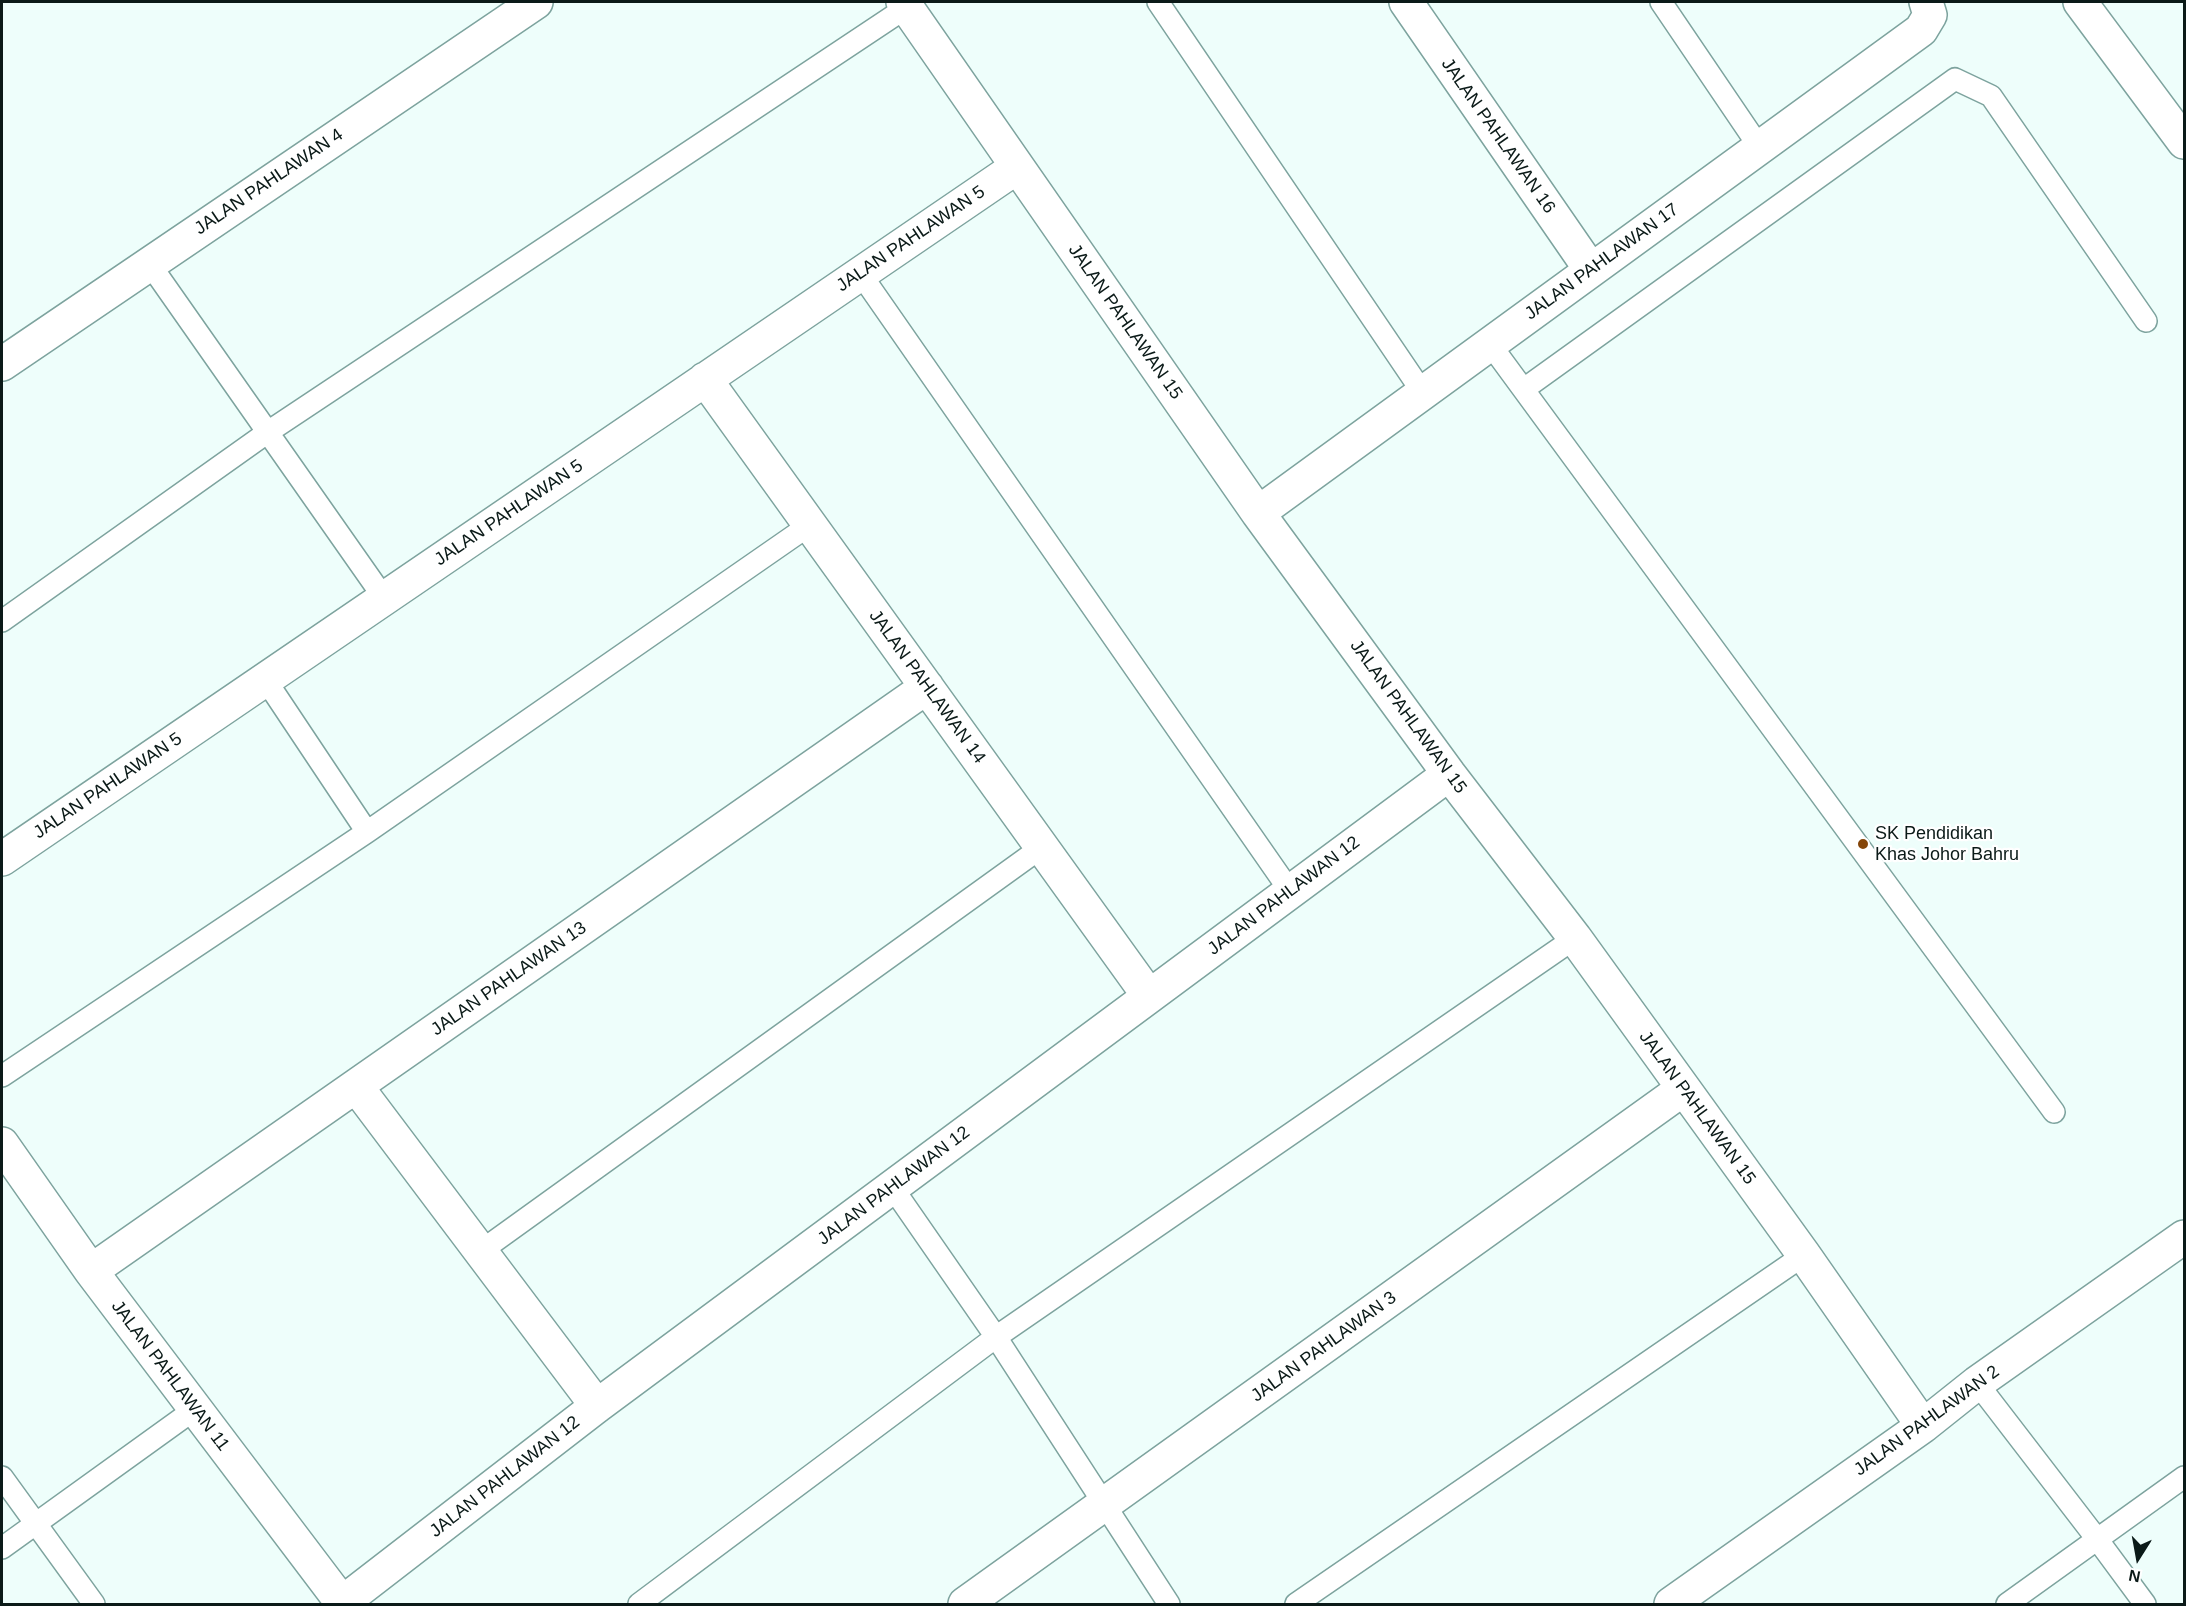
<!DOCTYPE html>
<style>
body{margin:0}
#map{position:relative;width:2186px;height:1606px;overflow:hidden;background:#eefefb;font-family:Arial,sans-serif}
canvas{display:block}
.frame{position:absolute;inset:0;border:3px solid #0b1a18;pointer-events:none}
.north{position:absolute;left:2108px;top:1528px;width:60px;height:60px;-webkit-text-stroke:4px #fff;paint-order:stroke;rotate:191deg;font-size:16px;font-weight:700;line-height:24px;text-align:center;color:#0b1a18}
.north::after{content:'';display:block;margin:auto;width:21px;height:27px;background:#0b1a18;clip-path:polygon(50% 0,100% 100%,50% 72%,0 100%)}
</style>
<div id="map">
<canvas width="2186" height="1606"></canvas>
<div class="frame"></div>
<div class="north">N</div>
</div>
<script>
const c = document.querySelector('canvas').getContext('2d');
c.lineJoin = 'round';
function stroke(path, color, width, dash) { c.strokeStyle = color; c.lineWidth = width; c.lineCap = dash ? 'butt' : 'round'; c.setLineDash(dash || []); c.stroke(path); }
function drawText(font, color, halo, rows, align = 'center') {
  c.font = font + ' Arial,sans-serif'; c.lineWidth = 4.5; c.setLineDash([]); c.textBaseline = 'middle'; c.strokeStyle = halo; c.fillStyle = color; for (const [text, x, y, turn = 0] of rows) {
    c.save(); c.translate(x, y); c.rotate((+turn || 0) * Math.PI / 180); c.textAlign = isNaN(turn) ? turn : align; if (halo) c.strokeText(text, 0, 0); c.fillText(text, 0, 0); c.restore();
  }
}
const service = new Path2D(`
 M1158 2 1423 393
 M1661 2 1760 148
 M149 263 384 598
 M860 273 1290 891
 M1490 344 2054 1112
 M1524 389 1955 79 1991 96 2146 321
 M2 621 268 432 907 7
 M265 679 367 832
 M2 1076 367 832 811 524
 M892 1187 996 1337 1169 1604
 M481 1251 1042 847
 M1977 1383 2097 1539 2145 1604
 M2 1477 94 1604
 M2 1548 195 1409
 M639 1604 996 1337 1575 938
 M1296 1604 1804 1255
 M2007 1604 2184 1477`);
const minor = new Path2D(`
 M903 2 1258 513 1449 774 1575 938 1804 1255 1923 1426
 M1406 2 1591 270
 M2 364 536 2
 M705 379 1149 996
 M1258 513 1921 30 1930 15 1926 2
 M2 859 1017 167
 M356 1086 597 1406
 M2 1144 91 1271 343 1604
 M91 1271 927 687
 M342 1603 597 1406 1449 774
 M965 1604 1683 1089
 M1671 1604 1923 1426 1977 1383 2184 1237`);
const tertiary = new Path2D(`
 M2080 2 2184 142`);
stroke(service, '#7da39e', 24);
stroke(minor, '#7da39e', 36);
stroke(tertiary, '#7da39e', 36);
stroke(service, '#fff', 21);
stroke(minor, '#fff', 33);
stroke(tertiary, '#fff', 33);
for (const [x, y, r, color] of [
 [1863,844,6,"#844509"]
]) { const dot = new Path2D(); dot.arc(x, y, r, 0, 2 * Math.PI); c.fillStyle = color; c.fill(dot); stroke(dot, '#fff', 2); }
drawText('18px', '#0b1a18', '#fff', [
 ["JALAN PAHLAWAN 16",1498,136,55],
 ["JALAN PAHLAWAN 4",269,182,-34],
 ["JALAN PAHLAWAN 5",911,239,-34],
 ["JALAN PAHLAWAN 17",1602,262,-36],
 ["JALAN PAHLAWAN 15",1125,322,55],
 ["JALAN PAHLAWAN 5",509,513,-34],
 ["JALAN PAHLAWAN 14",927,687,54],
 ["JALAN PAHLAWAN 15",1408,717,54],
 ["JALAN PAHLAWAN 5",108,786,-34],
 ["JALAN PAHLAWAN 12",1284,896,-37],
 ["JALAN PAHLAWAN 13",509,979,-35],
 ["JALAN PAHLAWAN 15",1697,1108,54],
 ["JALAN PAHLAWAN 12",894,1186,-37],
 ["JALAN PAHLAWAN 3",1324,1347,-36],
 ["JALAN PAHLAWAN 11",170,1376,53],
 ["JALAN PAHLAWAN 2",1927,1421,-36],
 ["JALAN PAHLAWAN 12",505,1477,-38]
]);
drawText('18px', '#0b1a18', '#fff', [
 ["SK Pendidikan",1875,834],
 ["Khas Johor Bahru",1875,855]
], 'left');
</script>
